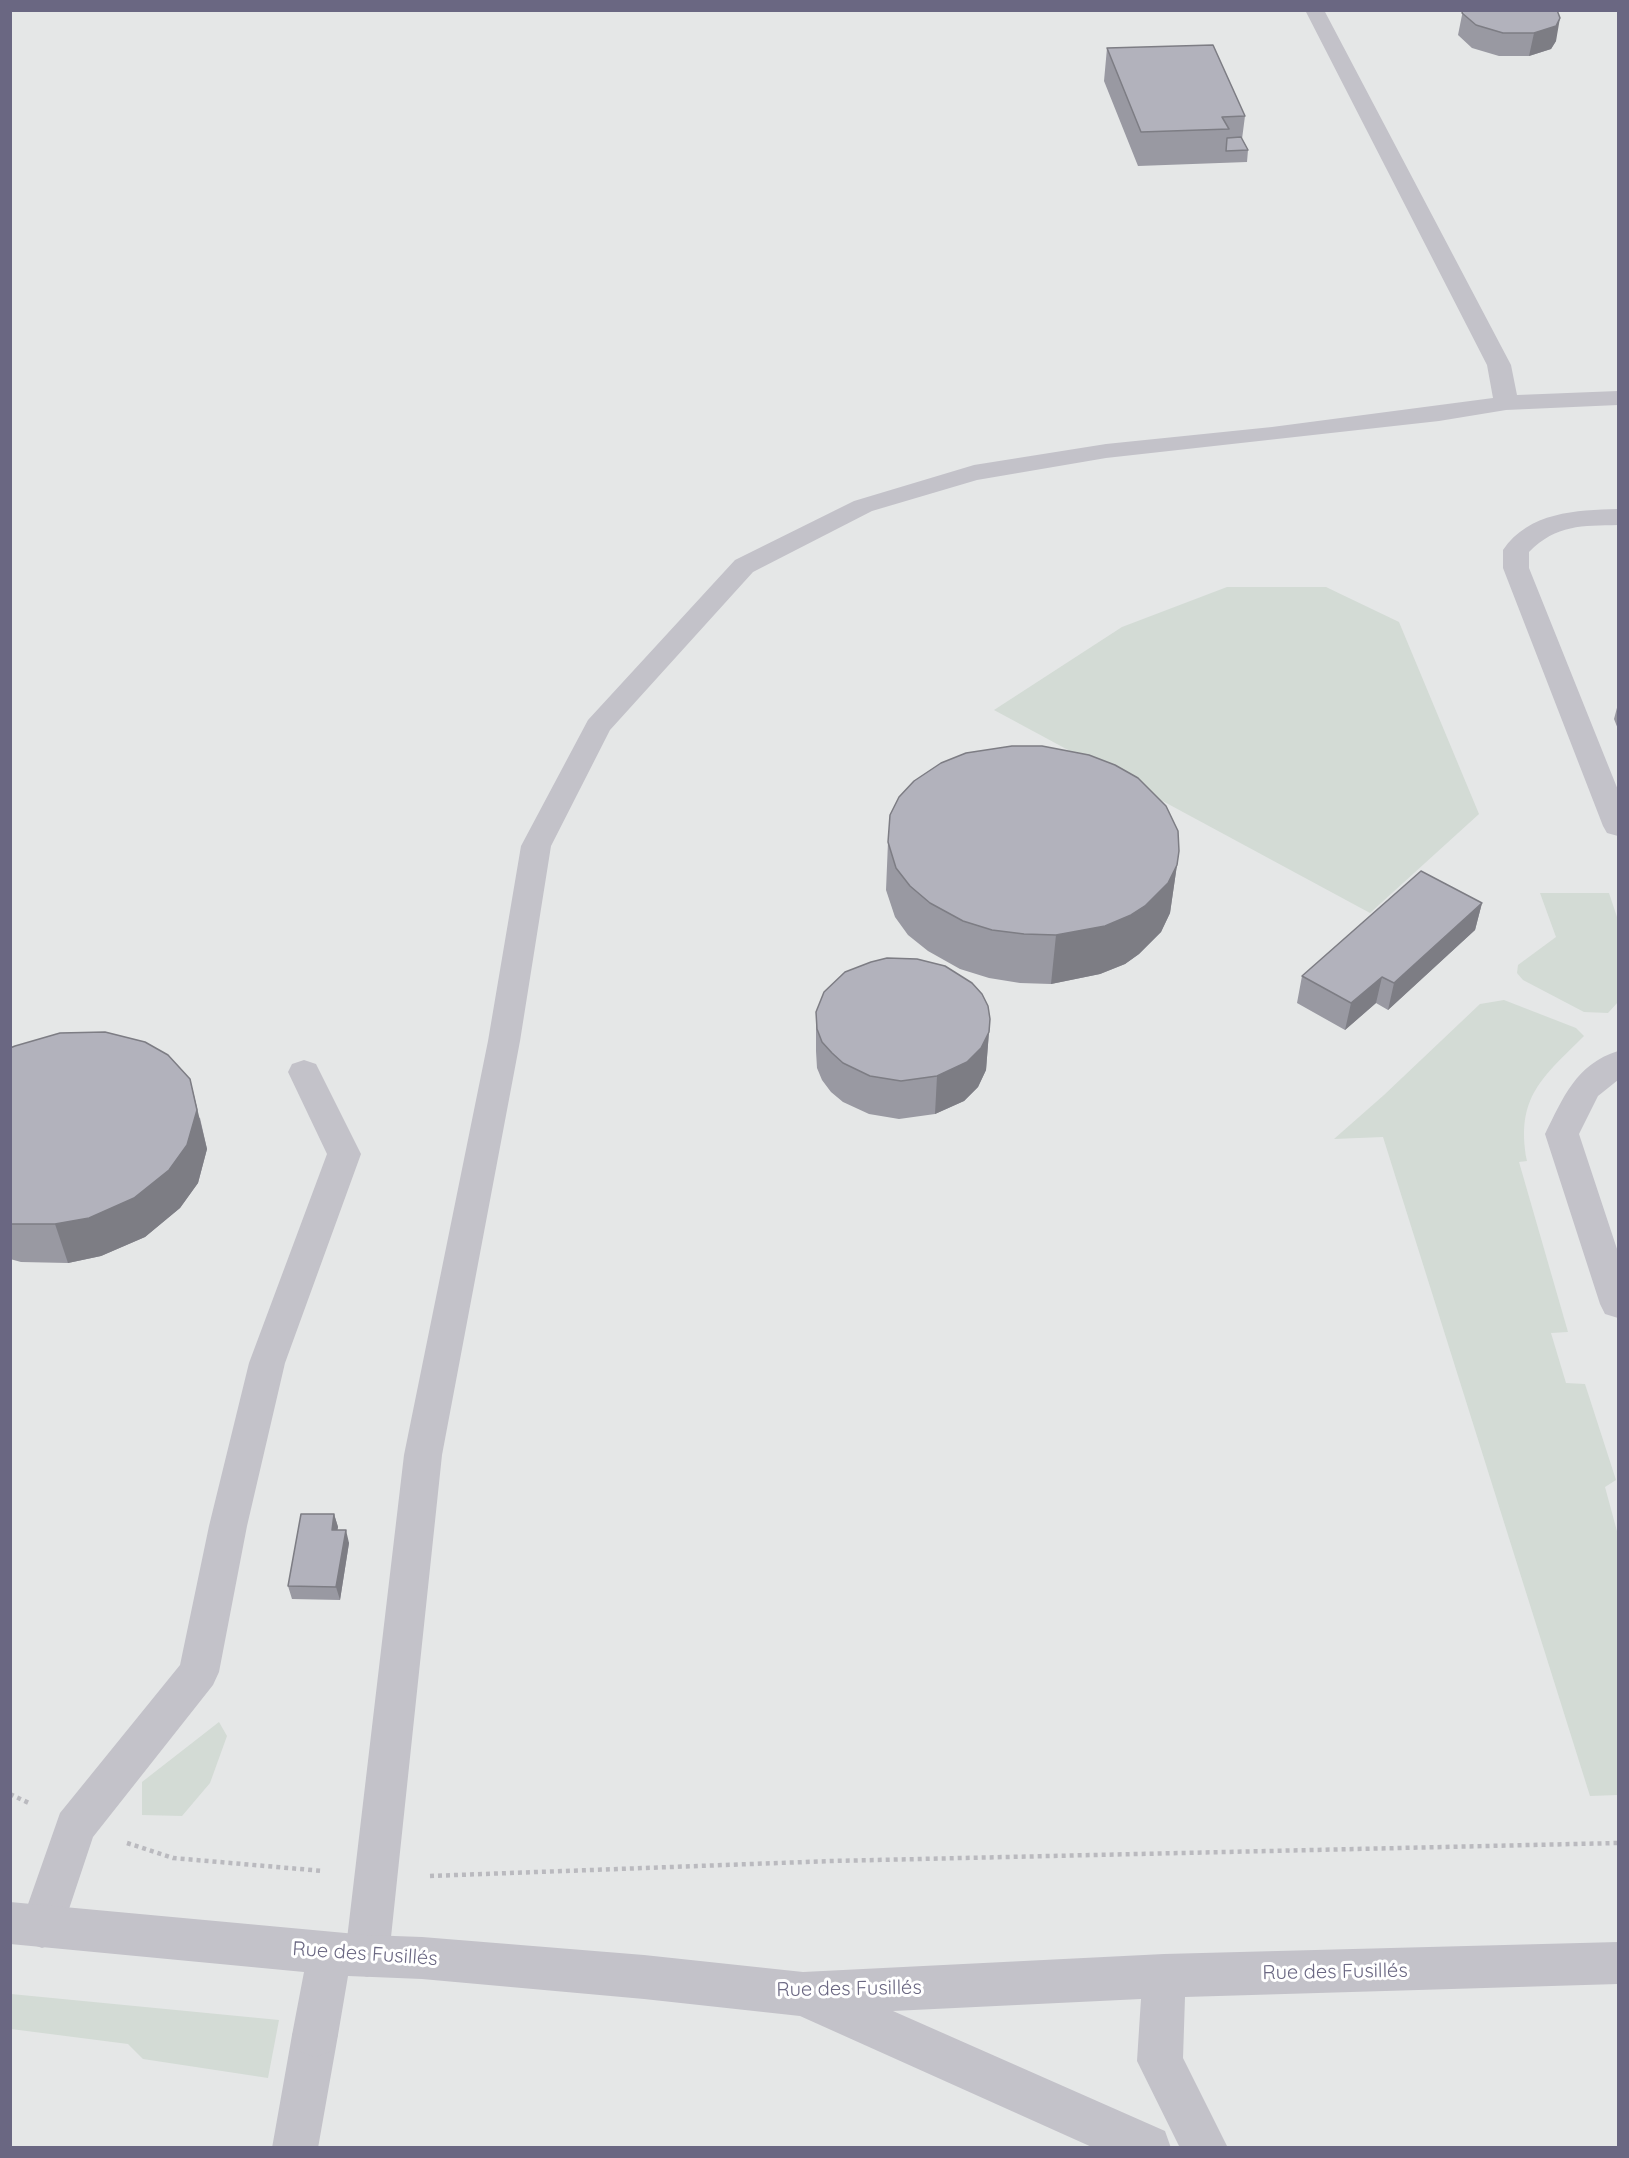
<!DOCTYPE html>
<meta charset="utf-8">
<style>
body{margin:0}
#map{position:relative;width:1629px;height:2158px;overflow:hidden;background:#f4f6f3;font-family:Quicksand,sans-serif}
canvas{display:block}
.frame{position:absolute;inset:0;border:12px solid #6a6782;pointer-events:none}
</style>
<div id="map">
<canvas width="1629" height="2158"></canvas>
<div class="frame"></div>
</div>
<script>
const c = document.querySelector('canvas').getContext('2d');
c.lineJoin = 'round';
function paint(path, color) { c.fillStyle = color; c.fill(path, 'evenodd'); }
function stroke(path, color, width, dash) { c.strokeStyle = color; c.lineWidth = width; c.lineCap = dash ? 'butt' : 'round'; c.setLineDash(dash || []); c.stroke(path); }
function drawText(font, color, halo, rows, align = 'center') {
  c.font = font + ' Quicksand,sans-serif'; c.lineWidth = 6; c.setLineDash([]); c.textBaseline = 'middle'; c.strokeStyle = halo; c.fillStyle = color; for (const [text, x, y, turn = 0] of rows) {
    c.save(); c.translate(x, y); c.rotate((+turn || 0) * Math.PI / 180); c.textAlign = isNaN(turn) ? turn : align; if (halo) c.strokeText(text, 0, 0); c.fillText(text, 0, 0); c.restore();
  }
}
paint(new Path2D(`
 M11 11H1618V2147L11 2148Z`), '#e5e7e7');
paint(new Path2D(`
 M1227 587H1326L1399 622 1479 814 1370 913 994 710 1122 627Z
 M1540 893H1609L1618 920V1002L1608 1013 1584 1012 1523 980 1517 973 1518 965 1556 937Z
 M1504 1000 1576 1028 1584 1036C1543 1077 1515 1097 1527 1161L1519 1162 1568 1332 1551 1333 1566 1383 1585 1384 1616 1480 1605 1487 1618 1535V1795L1590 1796 1383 1137 1334 1139 1384 1095 1480 1004Z
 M219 1722 227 1736 210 1783 182 1816 142 1815V1782Z
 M11 1994 279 2020 268 2078 143 2059 128 2044 11 2029Z`), '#d3dbd5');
stroke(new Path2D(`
 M10 1794 31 1804
 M127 1843 173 1858 323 1871
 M430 1876 832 1861 1618 1843`), '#bababf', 4.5, [4, 4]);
paint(new Path2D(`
 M1305 10H1324L1511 365 1517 395 1618 391V405L1506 410 1439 421 1106 458 977 480 872 511 753 572 610 730 551 846 520 1041 442 1455 389 1956 383 1971 367 1977 351 1971 345 1956 404 1455 488 1041 521 846 588 720 735 560 854 501 974 465 1106 444 1272 427 1493 398 1487 365Z
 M1618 509V525C1582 526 1557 524 1529 552V568L1618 790V836L1607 833 1603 826 1503 568V550C1529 512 1576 510 1618 509Z
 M1618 1051V1080L1598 1096 1579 1134 1618 1252V1318L1605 1314 1600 1304 1545 1134C1563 1098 1576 1064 1618 1051Z
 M304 1060 316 1064 361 1154 285 1363 247 1526 219 1672 213 1685 93 1837 58 1942 42 1948 26 1942 20 1927 60 1813 180 1665 209 1526 249 1363 327 1154 288 1072 292 1064Z
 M315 2013 331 2019 338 2035 318 2148H272L292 2035 299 2019Z`), '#c3c2c9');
paint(new Path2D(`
 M10 1902 367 1935 422 1937 644 1955 803 1972 1164 1954 1618 1942V1984L1185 1997 1183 2058 1228 2148H1180L1137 2061 1141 1999 893 2011 1165 2131 1171 2148H1094L800 2016 644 1999 422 1979 348 1976 338 2035 331 2051 315 2057 299 2051 292 2035 304 1972 10 1944Z`), '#c3c2c9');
paint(new Path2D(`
 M1463 10H1557L1556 41 1551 49 1529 56H1499L1472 48 1458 35Z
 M1107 48 1245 116 1242 139 1248 150 1247 162 1138 166 1104 81Z
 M1618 704V729L1614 719Z
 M888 842 1179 851 1170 913 1161 932 1139 954 1125 964 1100 974 1051 984 1020 983 989 978 960 969 928 951 908 935 895 917 886 890Z
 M1482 903 1475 930 1388 1010 1376 1003 1345 1030 1297 1003 1302 976Z
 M816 1012 990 1019 986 1070 978 1087 964 1101 935 1114 899 1119 869 1114 843 1102 831 1092 822 1080 817 1068 816 1051Z
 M10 1048 200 1118 207 1149 198 1183 180 1208 145 1237 101 1256 68 1263 21 1262 10 1259Z
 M334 1514 338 1527 337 1530 349 1543 340 1600 292 1599 288 1586Z`), '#9999a2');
paint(new Path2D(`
 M1560 18 1556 41 1551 49 1529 56 1534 33Z
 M1179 851 1170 913 1161 932 1139 954 1125 964 1100 974 1051 984 1056 935Z
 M1482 903 1475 930 1388 1010 1394 983Z
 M1382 977 1376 1003 1345 1030 1351 1003Z
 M990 1019 986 1070 978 1087 964 1101 935 1114 937 1076Z
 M190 1079 207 1149 198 1183 180 1208 145 1237 101 1256 68 1263 55 1224Z
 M334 1514 338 1527 335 1543 332 1530Z
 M346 1530 349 1543 340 1600 336 1587Z`), '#7d7d84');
const building = new Path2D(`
 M1463 10H1557L1560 18 1556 26 1534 33H1503L1476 25 1462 13Z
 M1213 45 1245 116 1222 117 1229 129 1141 132 1107 48Z
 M1241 137 1248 150 1226 151 1227 138Z
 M1012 746H1042L1089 755 1115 765 1138 778 1166 806 1178 831 1179 851 1177 865 1168 883 1145 906 1131 915 1105 926 1056 935 1024 934 992 930 963 921 930 903 910 886 896 868 888 842 890 815 899 797 914 781 941 763 966 753Z
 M1421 871 1482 903 1394 983 1382 977 1351 1003 1302 976Z
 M887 958 917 959 945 966 972 983 982 994 988 1006 990 1019 989 1032 981 1048 967 1062 937 1076 901 1081 870 1076 843 1063 832 1053 822 1042 817 1029 816 1012 824 992 845 972 871 962Z
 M105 1032 145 1042 168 1055 190 1079 197 1110 187 1145 169 1170 134 1198 89 1218 55 1224H10V1048L15 1046 60 1033Z
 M301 1514H334L332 1530H346L336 1587 288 1586Z`);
paint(building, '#b2b2bc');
stroke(building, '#7d7d84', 1.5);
drawText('20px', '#6a6782', '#fff', [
 ["Rue des Fusillés",365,1954,4],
 ["Rue des Fusillés",1335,1972,-1],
 ["Rue des Fusillés",849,1989,-1]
]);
</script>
